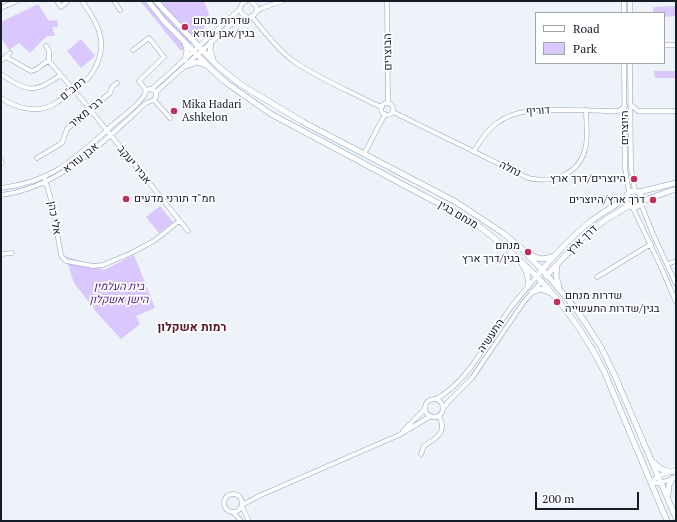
<!DOCTYPE html>
<meta charset="utf-8">
<style>
body{margin:0}
#map{position:relative;width:677px;height:522px;overflow:hidden;background:#eef3f9;font-family:"PT Serif",serif}
canvas{display:block}
.frame{position:absolute;inset:0;border:2px solid #141c27;pointer-events:none}
.legend{position:absolute;left:535px;top:12px;width:130px;height:52px;box-sizing:border-box;background:#fff;border:1px solid #a1a4a9;margin:0;padding:5px 7px;list-style:none;font-size:12px;color:#141c27}
.legend li{display:flex;align-items:center;gap:8px;height:20px}
.legend b{width:20px;border:1px solid #a1a4a9}
.scale{position:absolute;left:535px;top:492px;width:104px;height:18px;box-sizing:border-box;border:2px solid #141c27;border-top:0;padding-left:5px;font-size:12px;line-height:14px;white-space:nowrap;color:#141c27;-webkit-text-stroke:3px #fff;paint-order:stroke}
</style>
<div id="map">
<canvas width="677" height="522"></canvas>
<div class="frame"></div>
<ul class="legend">
<li><b style="height:5px;background:#fff"></b>Road</li>
<li><b style="height:11px;background:#d9c7fd"></b>Park</li>
</ul>
<div class="scale">200 m</div>
</div>
<script>
const c = document.querySelector('canvas').getContext('2d');
c.lineJoin = 'round';
function paint(path, color) { c.fillStyle = color; c.fill(path, 'evenodd'); }
function stroke(path, color, width, dash) { c.strokeStyle = color; c.lineWidth = width; c.lineCap = dash ? 'butt' : 'round'; c.setLineDash(dash || []); c.stroke(path); }
function drawText(font, color, halo, rows, align = 'center') {
  c.font = font + ' "PT Serif",Heebo,serif'; c.lineWidth = 3.5; c.setLineDash([]); c.textBaseline = 'middle'; c.strokeStyle = halo; c.fillStyle = color; for (const [text, x, y, turn = 0] of rows) {
    c.save(); c.translate(x, y); c.rotate((+turn || 0) * Math.PI / 180); c.textAlign = isNaN(turn) ? turn : align; if (halo) c.strokeText(text, 0, 0); c.fillText(text, 0, 0); c.restore();
  }
}
paint(new Path2D(`
 M140 1H204L209 14 201 36 181 51Z
 M38 4 49 21 57 20 58 27H52L55 36H47L30 53 19 43 9 50 1 38V22Z
 M676 6V16L664 17V13H653V7Z
 M81 39 95 56 81 68 67 51Z
 M654 71H676V78H655Z
 M160 206 173 222 159 233 146 217Z
 M134 255 155 308 136 316 140 324 121 339 98 314 74 283 65 256 104 270Z`), '#d9c7fd');
const minor = new Path2D(`
 M57 1 61 7 68 1
 M114 1 120 10
 M246 1C240 4 239 9 242 14L248 18 254 15 257 11 256 6 251 1
 M387 1 388 103
 M624 1V13
 M630 1V13
 M3 7 17 1
 M257 11 262 8 283 1
 M252 17C265 32 276 48 292 60 316 77 345 89 372 103L382 107
 M664 45H676
 M46 46 49 51V61
 M133 50 149 38 164 57 139 81 146 90
 M6 57 31 71C39 70 42 63 49 61L84 102 188 231
 M1 61 10 53
 M624 63 625 168 629 192
 M630 63 631 168 635 191
 M1 74C26 91 34 95 60 75
 M152 89 240 9
 M156 92 228 27 237 20 246 17
 M1 98C17 109 39 114 56 103 62 99 67 94 73 89 76 87 80 86 83 83 93 75 100 61 101 48 103 31 91 14 82 1
 M154 100 170 118
 M381 109a6 6 0 1 1 12 0a6 6 0 1 1-12 0Z
 M631 105 638 111H676
 M393 112 528 178C554 184 581 174 586 145 588 134 586 122 586 110
 M474 151C480 141 487 130 497 123 517 108 542 110 566 110 583 110 601 111 619 111L625 106
 M364 154 385 114
 M37 158 62 143 67 129 110 93 112 87 117 83
 M1 160 2 163
 M45 179 52 203 61 255 63 258 66 261 93 266 103 265 129 254 154 241 179 221
 M1 188C49 182 70 163 105 132 115 122 127 114 137 104L144 96 146 90 151 89 156 92V97L154 100 146 103C103 142 61 187 1 195
 M641 204 653 234 676 284
 M633 208 661 267 676 302
 M1 254 12 253
 M668 264 676 261
 M597 277 651 244
 M425 408a9 9 0 1 1 18 0a9 9 0 1 1-18 0Z
 M436 399C467 382 485 345 504 317 514 302 526 289 537 276
 M443 409 448 402 472 378 523 303 542 281
 M403 431 425 409
 M421 454 424 446C436 438 448 433 439 416
 M651 483 658 476 676 470
 M651 483H661L676 477
 M224 503a9 9 0 1 1 18 0a9 9 0 1 1-18 0Z
 M242 505 261 495 399 435 431 416
 M242 507 249 521
 M233 512 241 521`);
const major = new Path2D(`
 M148 1 164 21 214 72 228 84 271 114 475 223C532 267 572 307 604 371L667 521
 M156 1 202 50 219 67 240 84 303 122 456 202 503 233 521 248 547 275 576 309 587 325 602 349 615 376 676 518
 M211 42 210 51 213 59
 M185 60 187 50 185 43
 M184 67 197 62 206 65
 M626 199a8 8 0 1 1 16 0a8 8 0 1 1-16 0Z
 M639 192 676 183
 M642 201 676 189
 M530 254C538 260 544 260 553 256
 M522 264C527 271 529 277 528 286
 M557 266 556 276 559 286
 M537 276C553 256 571 237 591 221 602 213 614 206 625 199
 M546 276 583 237 605 220 628 206
 M532 292 541 289 551 293
 M653 462 661 469 671 472
 M668 495 669 485 673 478`);
stroke(minor, '#8ea4c0', 5);
stroke(major, '#8ea4c0', 6);
stroke(minor, '#fff', 4);
stroke(major, '#fff', 5);
for (const [x, y, r, color] of [
 [185,27,4,"#be305b"],
 [174,111,4,"#be305b"],
 [634,179,4,"#be305b"],
 [126,199,4,"#be305b"],
 [653,200,4,"#be305b"],
 [528,252,4,"#be305b"],
 [557,302,4,"#be305b"]
]) { const dot = new Path2D(); dot.arc(x, y, r, 0, 2 * Math.PI); c.fillStyle = color; c.fill(dot); stroke(dot, '#fff', 1.5); }
drawText('11px', '#141c27', '#fff', [
 ["שדרות מנחם",193,21],
 ["בגין/אבן עזרא",193,34],
 ["Mika Hadari",182,105],
 ["Ashkelon",182,118],
 ["היוצרים/דרך ארץ",626,179,"right"],
 ["חמ\"ד תורני מדעים",134,199],
 ["דרך ארץ/היוצרים",645,200,"right"],
 ["מנחם",520,246,"right"],
 ["בגין/דרך ארץ",520,259,"right"],
 ["שדרות מנחם",565,296],
 ["בגין/שדרות התעשייה",565,309]
], 'left');
drawText('11px', '#141c27', '#fff', [
 ["הבוצרים",388,52,-91],
 ["רמב\"ם",73,89,-39],
 ["דוריף",538,111,-3],
 ["רבי מאיר",86,113,-40],
 ["היוצרים",625,128,-90],
 ["אבן עזרא",81,158,-38],
 ["אביר יעקב",134,165,51],
 ["נחלה",510,169,26],
 ["מנחם בגין",458,215,31],
 ["אלי כהן",54,218,80],
 ["דרך ארץ",582,240,-43],
 ["התעשיה",491,336,-56]
]);
drawText('italic 11px', '#512087', '#fff', [
 ["בית העלמין",119,287],
 ["הישן אשקלון",119,300]
]);
drawText('bold 12px', '#5b172a', '#fff', [
 ["רמות אשקלון",192,328]
]);
</script>
